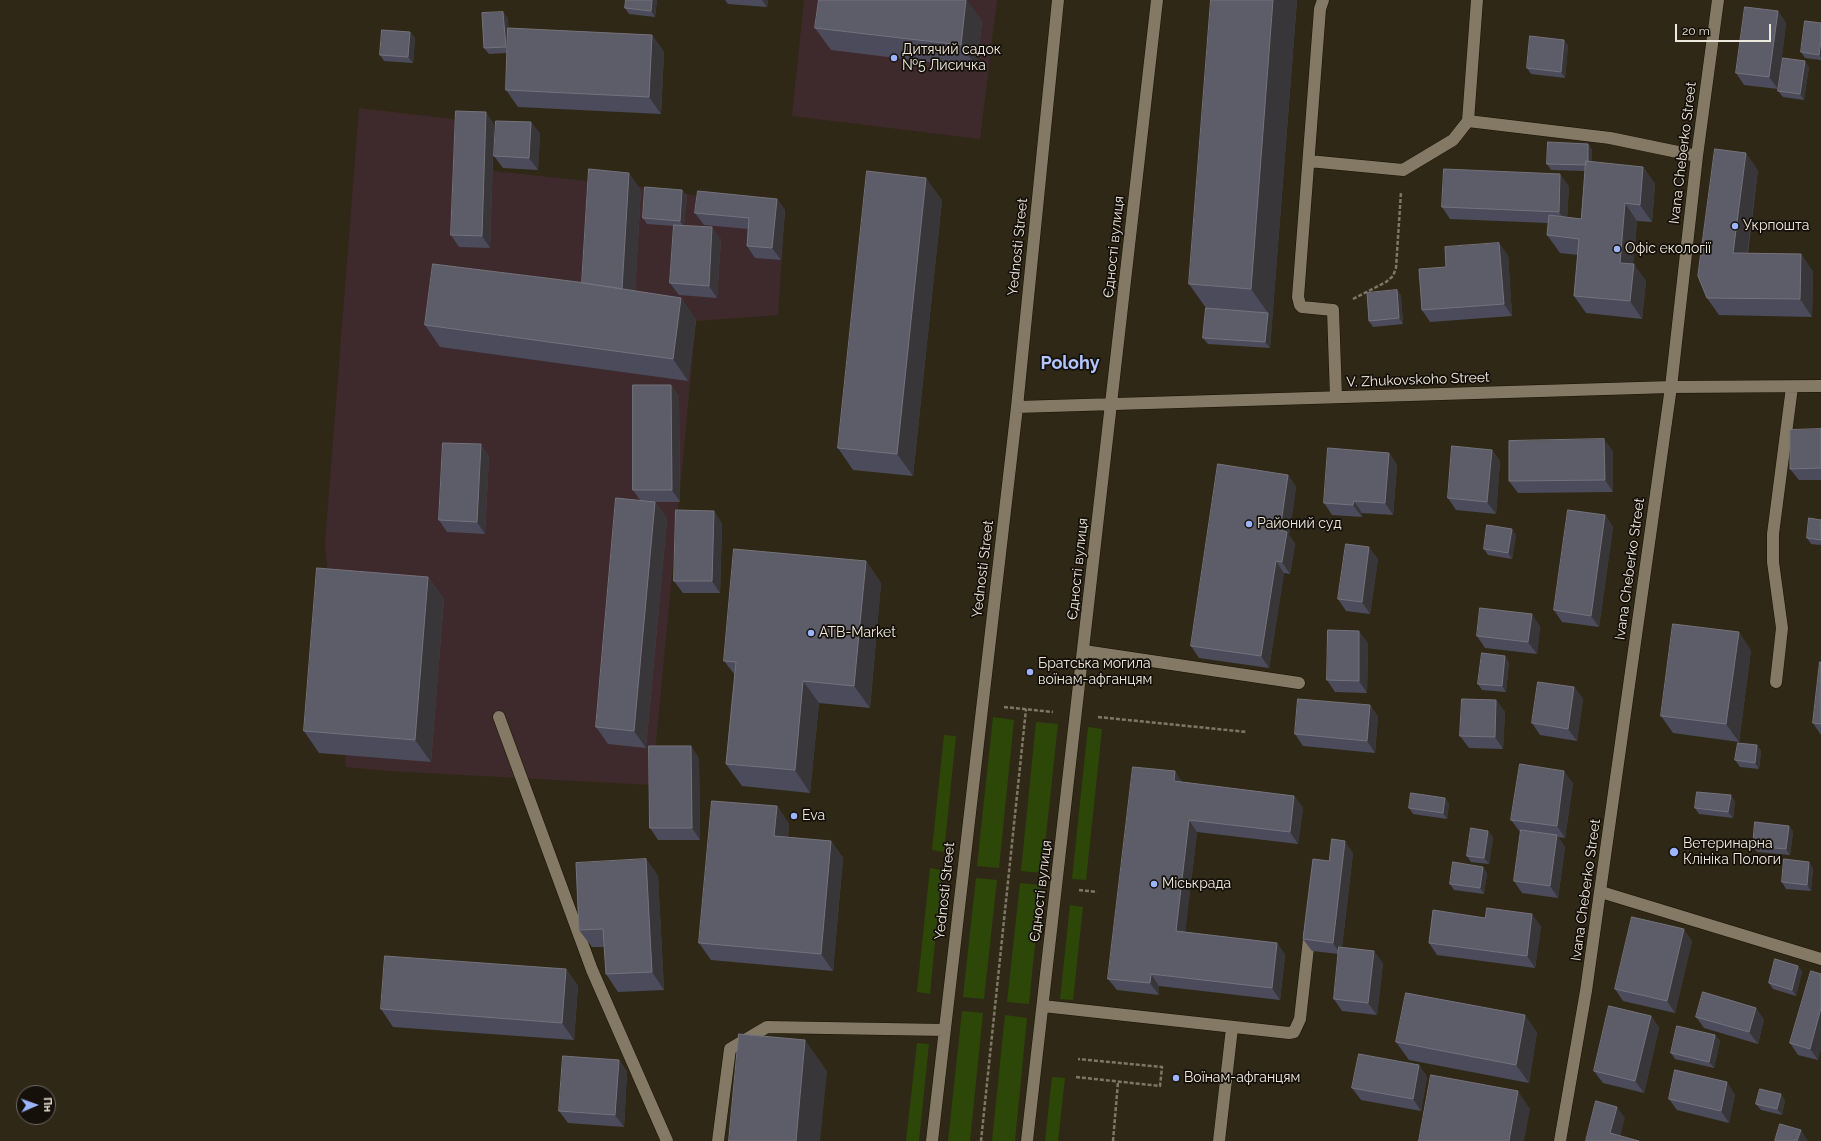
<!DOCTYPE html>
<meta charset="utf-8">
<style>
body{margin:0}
#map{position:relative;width:1821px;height:1141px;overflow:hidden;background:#302817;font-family:Raleway,sans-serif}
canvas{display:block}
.north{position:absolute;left:16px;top:1085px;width:40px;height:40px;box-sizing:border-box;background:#15110a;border:1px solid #6c675f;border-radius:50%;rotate:88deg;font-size:11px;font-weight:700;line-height:16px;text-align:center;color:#eee9de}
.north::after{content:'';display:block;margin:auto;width:14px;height:18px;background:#9bb4fd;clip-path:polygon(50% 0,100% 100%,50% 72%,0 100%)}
.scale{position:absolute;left:1675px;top:24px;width:96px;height:18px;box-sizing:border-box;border:2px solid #eee9de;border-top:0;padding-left:5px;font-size:12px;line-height:14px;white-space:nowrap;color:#eee9de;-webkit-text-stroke:3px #15110a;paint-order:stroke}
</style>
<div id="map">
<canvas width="1821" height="1141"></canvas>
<div class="north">Пн</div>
<div class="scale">20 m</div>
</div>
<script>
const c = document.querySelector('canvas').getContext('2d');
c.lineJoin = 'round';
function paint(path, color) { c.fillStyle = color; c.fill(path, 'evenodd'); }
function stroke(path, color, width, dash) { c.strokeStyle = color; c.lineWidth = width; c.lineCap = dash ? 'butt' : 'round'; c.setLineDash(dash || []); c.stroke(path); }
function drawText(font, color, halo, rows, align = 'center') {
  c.font = font + ' Raleway,sans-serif'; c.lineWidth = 3.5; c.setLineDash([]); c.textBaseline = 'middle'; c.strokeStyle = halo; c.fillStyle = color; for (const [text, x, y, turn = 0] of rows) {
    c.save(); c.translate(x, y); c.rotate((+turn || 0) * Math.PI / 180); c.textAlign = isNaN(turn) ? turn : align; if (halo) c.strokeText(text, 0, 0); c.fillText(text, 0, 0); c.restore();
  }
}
paint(new Path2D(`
 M804 0H997L980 139 792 116Z
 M359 108 494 124 493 171 643 187 785 210 778 315 696 321 652 785 388 771 346 767 325 544Z`), '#3e2a2c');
paint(new Path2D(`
 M993 717 1014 720 999 868 977 866Z
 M1036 722 1058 724 1042 873 1021 871Z
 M1088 727 1102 729 1086 880 1072 879Z
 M944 735 956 736 944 852 932 850Z
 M930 868 942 870 930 994 917 992Z
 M976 878 997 880 984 999 963 997Z
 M1020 883 1041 885 1029 1004 1007 1002Z
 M1070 905 1083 907 1073 1000 1060 999Z
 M962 1011 983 1013 970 1141H948Z
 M1005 1015 1027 1018 1015 1141H992Z
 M917 1043 929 1044 919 1141H906Z
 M1052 1077 1065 1078 1058 1141H1045Z`), '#2d4708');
const minor = new Path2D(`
 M1323 0 1320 9 1298 297 1300 305 1302 307 1333 310 1336 397
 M1477 0 1468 121 1610 138 1697 156
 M1309 161 1403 170 1453 140 1468 121
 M1017 407 1671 387 1821 386
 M1084 651 1299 683
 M1776 682 1782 628 1773 562V534L1792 387
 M499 717 592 970 667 1141
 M1601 892 1821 959
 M1043 1006 1289 1033 1294 1032 1300 1019 1310 930
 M718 1141 730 1049 767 1027 945 1030
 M932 1141 1017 407 1058 0
 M1027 1141 1157 0
 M1219 1141 1232 1028
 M1560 1141 1586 991 1671 387 1697 156 1718 0`);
stroke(minor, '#181102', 13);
stroke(new Path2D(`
 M1353 299 1386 282 1393 276 1396 268 1401 192
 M1004 707 1053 712
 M1098 717 1247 732
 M1079 890 1097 892
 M1076 1077 1160 1086 1162 1067 1078 1059
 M981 1141 1026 709
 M1113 1141 1118 1082`), '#7e7768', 2.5, [4, 2]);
stroke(minor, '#837965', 12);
paint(new Path2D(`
 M626 0H657L655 17 629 14 625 8Z
 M725 0H768L767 7 728 4Z
 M1297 0 1270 348 1208 344 1203 338 1206 308 1189 284Z
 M1778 11 1786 23 1778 89 1744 85 1736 73Z
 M508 18V28L652 35 664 52 661 114 518 107 506 90 507 53 489 54 484 48Z
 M982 21 977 68 831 50 815 28Z
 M1821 23V60L1805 58 1801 52Z
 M410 32 415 38 413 63 384 61 380 55Z
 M1564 40 1568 46 1565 78 1531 74 1527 68Z
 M1809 67 1804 100 1783 97 1778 91Z
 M531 122 540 134 538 170 503 168 494 156Z
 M494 124 490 248 459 247 451 235Z
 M1588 144 1592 150V162L1643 167 1655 184 1652 222 1637 221 1633 264 1646 281 1642 319 1586 313 1574 296 1578 255 1560 253 1547 235 1548 223 1450 219 1442 207 1569 186 1567 217 1581 219 1585 171 1551 170 1547 164Z
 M1758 170 1748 253 1801 254 1813 272 1812 317 1719 315 1707 298Z
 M641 190 635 291 681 298 696 320 688 381 440 347 425 325 582 283Z
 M682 190 687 196 684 225 721 239 717 298 679 295 670 283 674 226 647 224 643 218Z
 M777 199 785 210 781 260 755 258 747 246 748 229 704 225 695 213Z
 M942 200 913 476 853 470 838 448Z
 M1508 255 1512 316 1430 322 1422 310 1446 267Z
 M1397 290 1401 296 1403 324 1373 327 1369 321Z
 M671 385 679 397 680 502H655L667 519 646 748 608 744 596 727 640 500 633 490Z
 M1821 429V480H1799L1790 469Z
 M1492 450 1500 461 1496 514 1456 510 1448 498Z
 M1613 451V492L1518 493 1509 481Z
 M1389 453 1397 465 1393 515 1362 513V517L1332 515 1324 503Z
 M489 456 485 534 447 532 439 520Z
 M1288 475 1296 487 1289 535 1295 544 1290 574 1284 573 1269 668 1199 658 1191 646Z
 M1605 515 1613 527 1599 627 1562 622 1554 610Z
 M1821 520V545L1811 544 1807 538Z
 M722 523 720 593H683L674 581Z
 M1516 535 1512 559 1488 555 1484 549Z
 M1378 559 1370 614 1346 611 1338 599Z
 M866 561 881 583 870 708 819 703 810 793 742 786 726 764 735 675 724 661Z
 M428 577 444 599 431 762 319 753 304 731Z
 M1540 626 1537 654 1485 648 1477 636Z
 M1368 643 1367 693 1335 692 1327 680Z
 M1751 650 1739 742 1673 733 1661 716Z
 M1509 662 1506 692 1482 690 1478 684Z
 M1821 662V735L1813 723Z
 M1574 687 1583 699 1577 741 1540 735 1532 723Z
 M1496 700 1505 712 1503 749 1469 748 1460 736Z
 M1370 705 1378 717 1375 753 1303 746 1295 734Z
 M1757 745 1761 751 1759 769 1740 767 1735 760Z
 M699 758 700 840H658L650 828Z
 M1183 782 1294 796 1303 808 1298 844 1197 832 1185 932 1277 943 1285 955 1280 1000 1159 986V995L1117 990 1108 979Z
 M1573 783 1565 838 1558 837 1565 847 1558 898 1522 893 1514 881 1521 832H1520L1511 820Z
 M1445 798 1449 804 1447 819 1413 814 1409 808Z
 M1735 801 1733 818 1699 814 1695 808Z
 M777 806 789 824 788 837 831 841 843 858 833 971 711 960 699 943Z
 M1789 826 1793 832 1790 855 1757 852 1753 846Z
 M1493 837 1489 864 1471 862 1467 856Z
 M1353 853 1342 947 1383 963 1377 1015 1342 1011 1334 999 1339 954 1312 951 1303 939 1329 861Z
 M646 859 658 876 664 990 618 992 606 974 604 947H592L579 930Z
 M1483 867 1487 873 1484 894 1454 890 1450 884Z
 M1813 868 1811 891 1786 889 1782 882Z
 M1541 926 1535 968 1437 955 1429 943Z
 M1692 941 1675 1013 1623 1001 1615 989Z
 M1798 966 1802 972 1796 996 1773 989 1769 983Z
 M566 969 578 986 574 1040 393 1027 381 1009Z
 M1821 974 1818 1060 1798 1055 1790 1043Z
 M1651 1016 1659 1028 1644 1093 1603 1083 1594 1071Z
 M1696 1017 1764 1019 1758 1044 1704 1028Z
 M1537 1032 1529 1083 1409 1060 1396 1042Z
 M1715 1035 1720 1041 1714 1068 1675 1059 1671 1053Z
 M619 1060 627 1072 624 1127 568 1123 559 1111Z
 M1419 1065 1427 1077 1421 1111 1361 1100 1352 1088Z
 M1735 1094 1729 1123 1677 1110 1669 1099Z
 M1785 1100 1782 1115 1761 1110 1756 1104Z`), '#4b4b5b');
paint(new Path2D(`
 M652 0H657L655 17 651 11Z
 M762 0H768L767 7Z
 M966 0H967L982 21 977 68 961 45Z
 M1273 0H1297L1270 348 1265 342 1268 313 1251 289Z
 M1778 11 1786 23 1778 89 1769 77Z
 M503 12 508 18 510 53 506 47Z
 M410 32 415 38 413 63 408 57Z
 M652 35 664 52 661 114 649 97Z
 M1564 40 1568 46 1565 78 1561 72Z
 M1821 40V58L1819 55Z
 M1805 61 1809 67 1804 100 1800 94Z
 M486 112 494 124 490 248 482 236Z
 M531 122 540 134 538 170 529 158Z
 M1588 144 1592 150V171L1587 165Z
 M1746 153 1758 170 1745 270 1733 253Z
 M1643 167 1655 184 1652 222 1640 205Z
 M629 173 641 190 634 307 621 290Z
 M1560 174 1569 186 1567 224 1559 212Z
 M926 178 942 200 913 476 897 454Z
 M682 190 687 196 684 227 680 221Z
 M777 199 785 210 781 260 772 248Z
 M1625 203 1637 221 1632 280 1620 263Z
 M712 227 721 239 717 298 709 286Z
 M1499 243 1508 255 1512 316 1504 304Z
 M1801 254 1813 272 1812 317 1800 299Z
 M1634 264 1646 281 1642 319 1630 301Z
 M1397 290 1401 296 1403 324 1399 318Z
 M681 298 696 320 688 381 673 359Z
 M671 385 679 397 680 502 672 490Z
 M1604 439 1613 451V492L1605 480Z
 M481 444 489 456 485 534 477 522Z
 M1492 450 1500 461 1496 514 1487 502Z
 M1389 453 1397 465 1393 515 1385 503Z
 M1288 475 1296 487 1289 535 1295 544 1290 574 1282 562 1280 530Z
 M1354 501 1362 513V517L1353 505Z
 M655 502 667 519 646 748 634 731Z
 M714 511 722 523 720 593 712 581Z
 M1605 515 1613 527 1599 627 1591 616Z
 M1512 529 1516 535 1512 559 1508 553Z
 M1369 547 1378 559 1370 614 1362 602Z
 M866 561 881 583 870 708 854 686Z
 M1276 561 1284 573 1269 668 1261 656Z
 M428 577 444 599 431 762 415 740Z
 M1532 614 1540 626 1537 654 1528 642Z
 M1359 631 1368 643 1367 693 1359 681Z
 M1739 632 1751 650 1739 742 1726 724Z
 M1505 656 1509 662 1506 692 1502 686Z
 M803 681 819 703 810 793 795 770Z
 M1574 687 1583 699 1577 741 1568 729Z
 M1496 700 1505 712 1503 749 1495 737Z
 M1370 705 1378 717 1375 753 1367 741Z
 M1757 745 1761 751 1759 769 1755 763Z
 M691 746 699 758 700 840 692 828Z
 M1175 771 1183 783 1174 781Z
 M1564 771 1573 783 1565 838 1557 826Z
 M1731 795 1735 801 1733 818 1728 812Z
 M1294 796 1303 808 1298 844 1290 832Z
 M1445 798 1449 804 1447 819 1443 813Z
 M777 806 789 824 786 853 774 836Z
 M1189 820 1197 832 1184 943 1176 931Z
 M1789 826 1793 832 1790 855 1786 849Z
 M1488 831 1493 837 1489 864 1484 858Z
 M1557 835 1565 847 1558 898 1550 886Z
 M831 841 843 858 833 971 821 954Z
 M1345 841 1353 853 1341 955 1333 943Z
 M646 859 658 876 664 990 652 972Z
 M1809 862 1813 868 1811 891 1807 885Z
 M1483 867 1487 873 1484 894 1480 888Z
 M1532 914 1541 926 1535 968 1527 956Z
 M1684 929 1692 941 1675 1013 1667 1001Z
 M1277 943 1285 955 1280 1000 1272 988Z
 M1374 951 1383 963 1377 1015 1368 1003Z
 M1798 966 1802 972 1796 996 1792 990Z
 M566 969 578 986 574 1040 562 1023Z
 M1151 974 1159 986V995L1150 983Z
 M1756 1008 1764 1019 1758 1044 1749 1032Z
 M1821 1008V1050L1818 1060 1810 1049Z
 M1525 1015 1537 1032 1529 1083 1516 1065Z
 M1651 1016 1659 1028 1644 1093 1635 1081Z
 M1715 1035 1720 1041 1714 1068 1709 1062Z
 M805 1040 827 1071 820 1141H796Z
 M619 1060 627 1072 624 1127 615 1115Z
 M1419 1065 1427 1077 1421 1111 1413 1099Z
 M1727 1082 1735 1094 1729 1123 1721 1111Z
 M1518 1091 1530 1109 1524 1141H1509Z
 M1781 1094 1785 1100 1782 1115 1777 1109Z
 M1617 1107 1625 1118 1619 1141 1610 1133Z
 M1801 1130 1808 1141H1797Z`), '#39363a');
const building = new Path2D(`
 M626 0H652L651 11 625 8Z
 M819 0H966L961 45 815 28Z
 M1211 0H1273L1251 289 1189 284Z
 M1745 7 1778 11 1769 77 1736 73Z
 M503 12 506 47 484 48 482 13Z
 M1805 21 1821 23V40L1819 55 1801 52Z
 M508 28 652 35 649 97 506 90Z
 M382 30 410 32 408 57 380 55Z
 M1530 36 1564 40 1561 72 1527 68Z
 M1783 58 1805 61 1800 94 1778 91Z
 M456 111 486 112 482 236 451 235Z
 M496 121 531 122 529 158 494 156Z
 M1548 142 1588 144V162L1586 161V165L1547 164Z
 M1715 149 1746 153 1733 253 1801 254 1800 299 1707 298 1698 276Z
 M1586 161 1643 167 1640 205 1625 203 1620 263 1634 264 1630 301 1574 296 1579 239 1547 235 1549 215 1581 219Z
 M589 169 629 173 622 289 582 283Z
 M1444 169 1560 174 1559 212 1442 207Z
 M867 171 926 178 897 454 838 448Z
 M645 187 682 190 680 221 643 218Z
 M698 191 777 199 772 248 747 246 749 218 695 213Z
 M674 225 712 227 709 286 670 283Z
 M1499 243 1504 304 1422 310 1419 269 1446 267 1445 247Z
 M433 264 578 282 681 298 673 359 425 325Z
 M1397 290 1399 318 1369 321 1367 293Z
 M1206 308 1268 313 1265 342 1203 338Z
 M633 385H671L672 490H633Z
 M1821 429V468L1790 469V430Z
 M1604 439 1605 480 1509 481V441Z
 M443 443 481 444 477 522 439 520Z
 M1452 446 1492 450 1487 502 1448 498Z
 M1328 448 1389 453 1385 503 1354 501 1353 505 1324 503Z
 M1218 464 1288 475 1280 530 1287 532 1282 562 1276 561 1261 656 1191 646Z
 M616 498 655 502 634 731 596 727Z
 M676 510 714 511 712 581H674Z
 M1568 510 1605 515 1591 616 1554 610Z
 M1809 518 1821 520V540L1807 538Z
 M1487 525 1512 529 1508 553 1484 549Z
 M1346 544 1369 547 1362 602 1338 599Z
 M734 549 866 561 854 686 803 681 795 770 726 764 736 662 724 661Z
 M317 568 428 577 415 740 304 731Z
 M1480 608 1532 614 1528 642 1477 636Z
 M1673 624 1739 632 1726 724 1661 716Z
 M1328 630 1359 631V681L1327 680Z
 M1482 653 1505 656 1502 686 1478 684Z
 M1820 662H1821V724L1813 723Z
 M1538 682 1574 687 1568 729 1532 723Z
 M1298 699 1370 705 1367 741 1295 734Z
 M1462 699 1496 700 1495 737 1460 736Z
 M1738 743 1757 745 1755 763 1735 760Z
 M649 746H691L692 828H650Z
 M1520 764 1564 771 1557 826 1511 820Z
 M1133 767 1175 771 1174 781 1294 796 1290 832 1189 820 1176 931 1277 943 1272 988 1151 974 1150 983 1108 979Z
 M1697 792 1731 795 1728 812 1695 808Z
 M1411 793 1445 798 1443 813 1409 808Z
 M712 801 777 806 774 836 831 841 821 954 699 943Z
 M1755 822 1789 826 1786 849 1753 846Z
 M1471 828 1488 831 1484 858 1467 856Z
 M1521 830 1557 835 1550 886 1514 881Z
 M1332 839 1345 841 1333 943 1303 939 1313 859 1329 861Z
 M646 859 652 972 606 974 603 929 579 930 576 863Z
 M1784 859 1809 862 1807 885 1782 882Z
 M1453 862 1483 867 1480 888 1450 884Z
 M1487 908 1532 914 1527 956 1429 943 1433 910 1485 918Z
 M1632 917 1684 929 1667 1001 1615 989Z
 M1339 947 1374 951 1368 1003 1334 999Z
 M385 956 566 969 562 1023 381 1009Z
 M1775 959 1798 966 1792 990 1769 983Z
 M1811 971 1821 974V1008L1810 1049 1790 1043Z
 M1703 992 1756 1008 1749 1032 1696 1017Z
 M1406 993 1525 1015 1516 1065 1396 1042Z
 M1609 1006 1651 1016 1635 1081 1594 1071Z
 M1677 1026 1715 1035 1709 1062 1671 1053Z
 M739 1034 805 1040 796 1141H729Z
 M1359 1054 1419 1065 1413 1099 1352 1088Z
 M563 1056 619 1060 615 1115 559 1111Z
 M1675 1070 1727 1082 1721 1111 1669 1099Z
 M1431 1075 1518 1091 1509 1141H1419Z
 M1760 1089 1781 1094 1777 1109 1756 1104Z
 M1596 1101 1617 1107 1610 1133 1639 1141H1586Z
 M1780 1124 1801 1130 1797 1141H1775Z`);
paint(building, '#5d5c69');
stroke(building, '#74727b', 1);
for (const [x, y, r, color] of [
 [894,58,4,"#9bb4fd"],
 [1735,226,4,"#9bb4fd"],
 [1617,249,4,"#9bb4fd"],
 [1249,524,4,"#9bb4fd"],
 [811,633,4,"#9bb4fd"],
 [1030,672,4,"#9bb4fd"],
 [794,816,4,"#9bb4fd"],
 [1674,852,5,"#9bb4fd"],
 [1154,884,4,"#9bb4fd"],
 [1176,1078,4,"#9bb4fd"]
]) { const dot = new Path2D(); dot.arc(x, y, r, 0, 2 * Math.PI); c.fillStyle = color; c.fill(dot); stroke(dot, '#15110a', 1.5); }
drawText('14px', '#eee9de', '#15110a', [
 ["Дитячий садок",902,50],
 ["№5 Лисичка",902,66],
 ["Укрпошта",1743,226],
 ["Офіс екології",1625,249],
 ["Районий суд",1257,524],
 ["ATB-Market",819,633],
 ["Братська могила",1038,664],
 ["воїнам-афганцям",1038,680],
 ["Eva",802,816],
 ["Ветеринарна",1683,844],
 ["Клініка Пологи",1683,860],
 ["Міськрада",1162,884],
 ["Воїнам-афганцям",1184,1078]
], 'left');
drawText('14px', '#eee9de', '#15110a', [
 ["Ivana Cheberko Street",1683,153,-83],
 ["Yednosti Street",1018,247,-84],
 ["Єдності вулиця",1114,247,-84],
 ["V. Zhukovskoho Street",1418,380,-2],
 ["Yednosti Street",983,569,-83],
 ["Єдності вулиця",1078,569,-84],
 ["Ivana Cheberko Street",1630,569,-82],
 ["Ivana Cheberko Street",1586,890,-82],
 ["Yednosti Street",945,891,-84],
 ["Єдності вулиця",1041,891,-83]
]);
drawText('bold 18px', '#b2c5fc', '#15110a', [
 ["Polohy",1070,364]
]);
</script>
